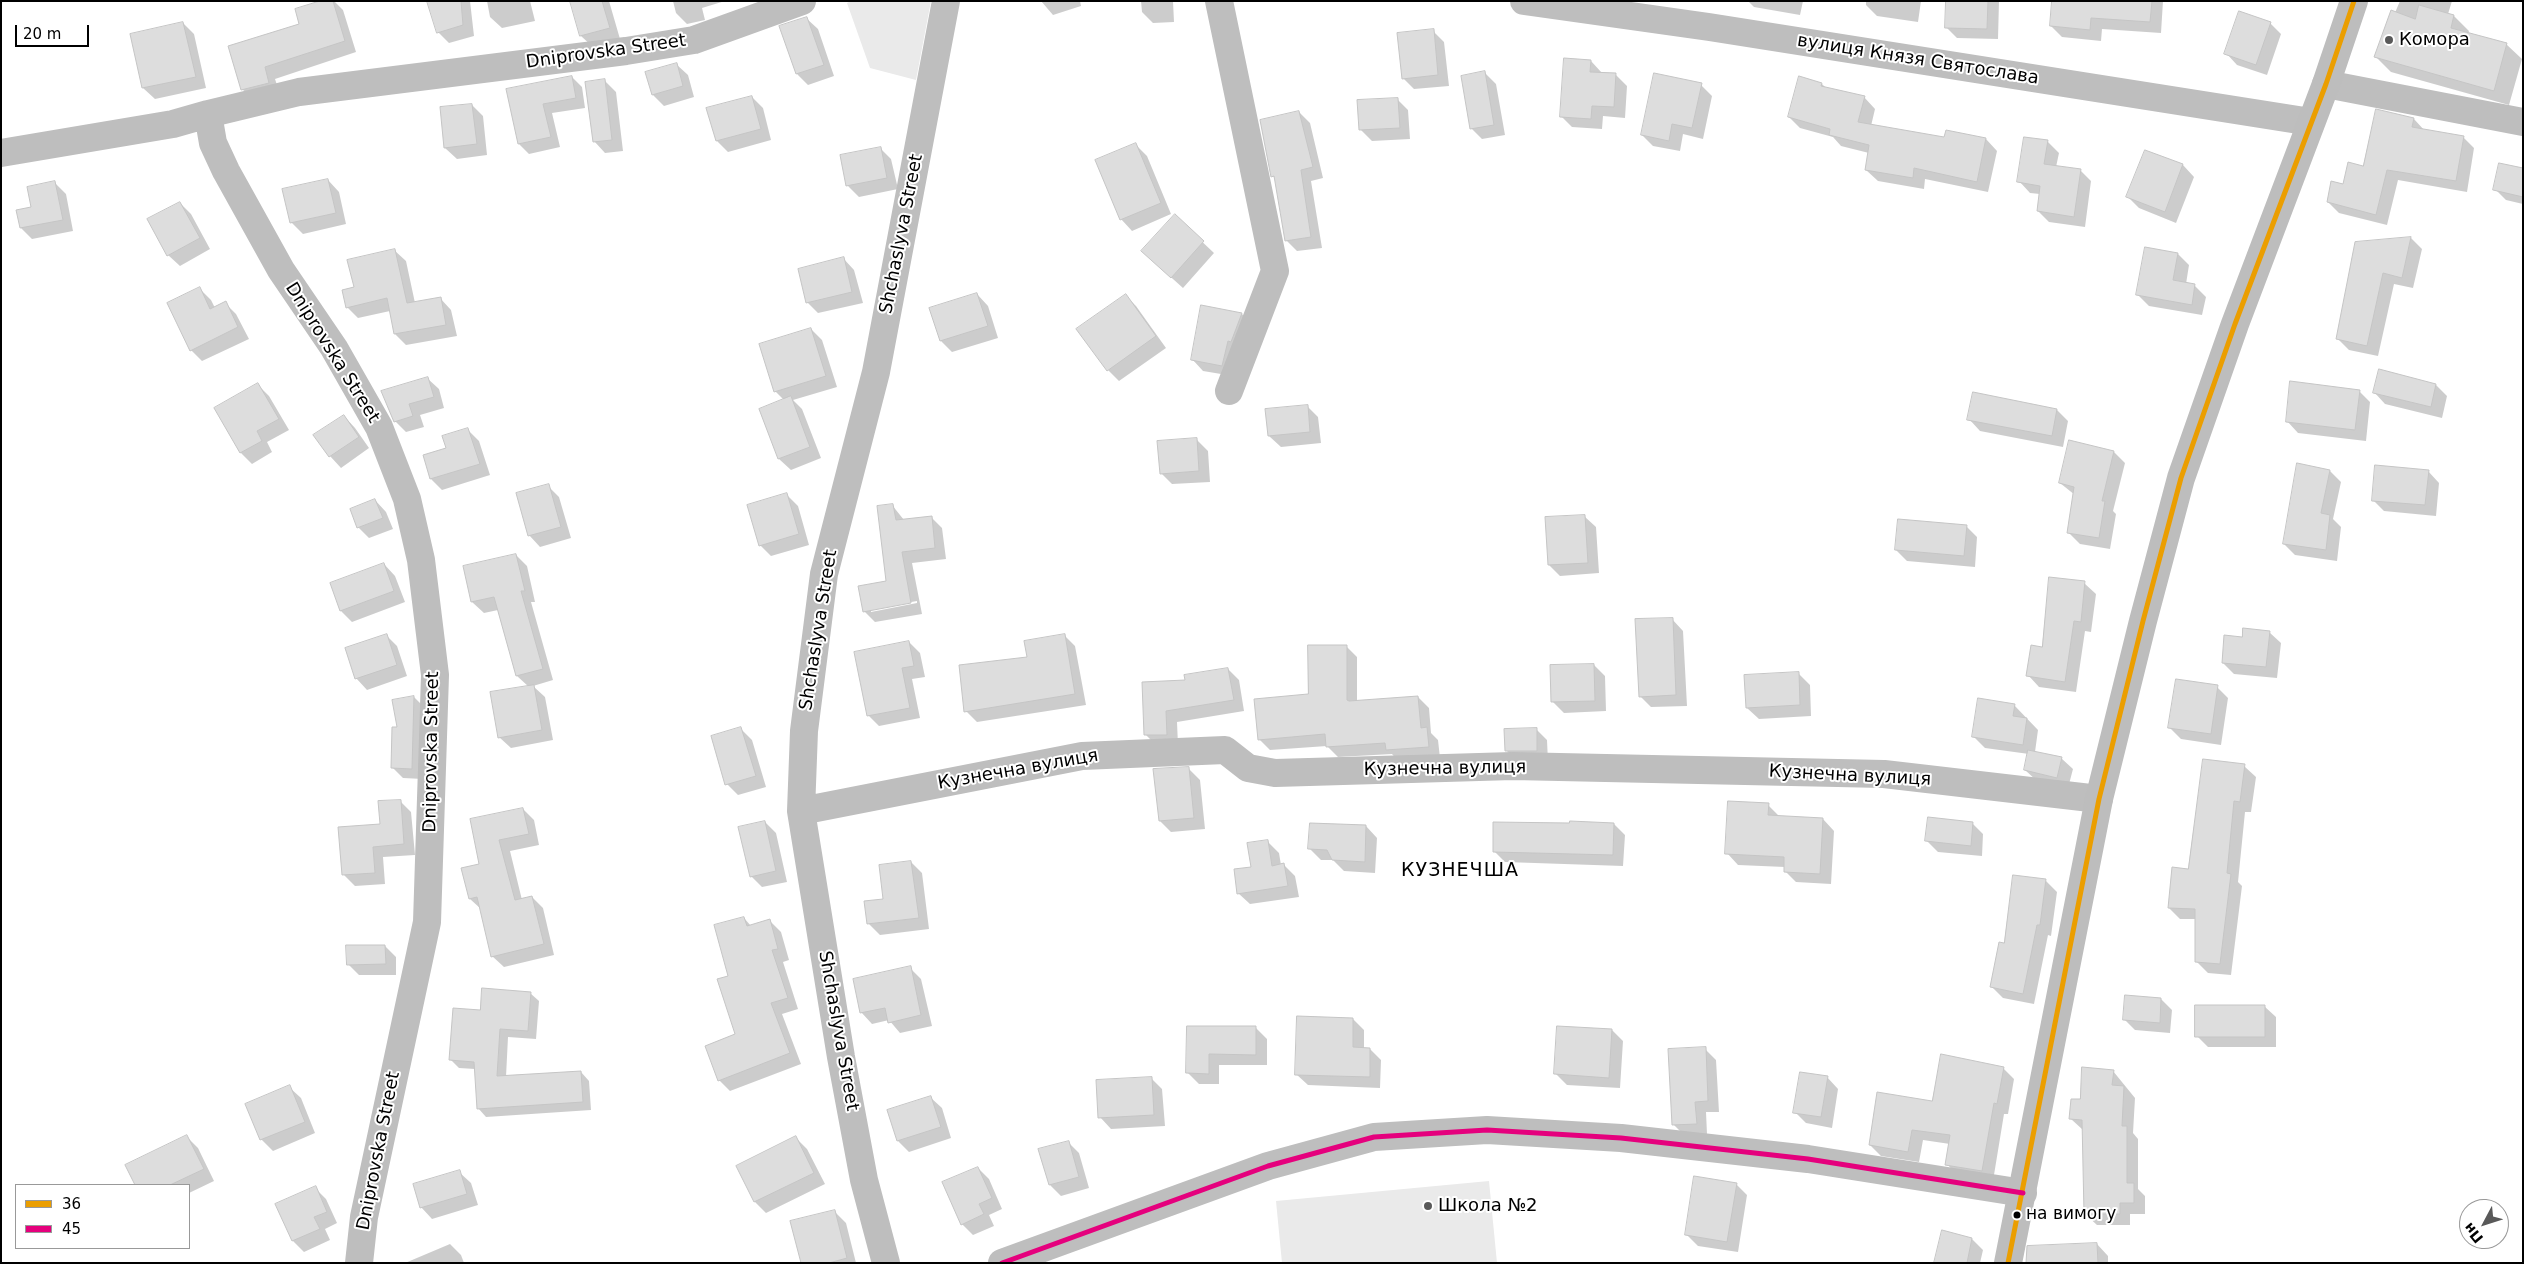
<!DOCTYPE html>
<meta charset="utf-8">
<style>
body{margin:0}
#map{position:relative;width:2524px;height:1264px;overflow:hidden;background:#fff;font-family:"DejaVu Sans",sans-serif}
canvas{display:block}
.frame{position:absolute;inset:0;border:2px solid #000;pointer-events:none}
.legend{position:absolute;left:15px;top:1184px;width:175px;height:65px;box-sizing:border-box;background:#fff;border:1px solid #999;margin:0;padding:6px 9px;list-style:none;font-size:15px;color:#000}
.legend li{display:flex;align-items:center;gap:10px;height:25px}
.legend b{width:25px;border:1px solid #999}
.north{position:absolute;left:2459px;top:1199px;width:50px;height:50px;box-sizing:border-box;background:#fff;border:1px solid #999;border-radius:50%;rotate:230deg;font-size:14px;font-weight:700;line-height:20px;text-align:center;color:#000}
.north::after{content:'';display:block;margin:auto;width:18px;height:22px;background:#595959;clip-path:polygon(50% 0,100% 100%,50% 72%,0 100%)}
.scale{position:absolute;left:15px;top:25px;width:74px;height:22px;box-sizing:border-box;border:2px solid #000;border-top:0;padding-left:6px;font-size:15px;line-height:18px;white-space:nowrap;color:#000;-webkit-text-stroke:4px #fff;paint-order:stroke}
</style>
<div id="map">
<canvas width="2524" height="1264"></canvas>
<div class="frame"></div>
<ul class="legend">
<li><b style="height:6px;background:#eb9e00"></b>36</li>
<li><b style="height:6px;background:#e5007d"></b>45</li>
</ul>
<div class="north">Пн</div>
<div class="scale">20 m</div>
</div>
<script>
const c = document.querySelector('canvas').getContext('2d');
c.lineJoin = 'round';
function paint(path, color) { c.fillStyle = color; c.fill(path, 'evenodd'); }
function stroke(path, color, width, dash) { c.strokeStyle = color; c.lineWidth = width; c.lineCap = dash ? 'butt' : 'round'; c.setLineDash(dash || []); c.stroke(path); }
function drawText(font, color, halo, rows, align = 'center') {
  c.font = font + ' "DejaVu Sans",sans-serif'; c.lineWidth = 4; c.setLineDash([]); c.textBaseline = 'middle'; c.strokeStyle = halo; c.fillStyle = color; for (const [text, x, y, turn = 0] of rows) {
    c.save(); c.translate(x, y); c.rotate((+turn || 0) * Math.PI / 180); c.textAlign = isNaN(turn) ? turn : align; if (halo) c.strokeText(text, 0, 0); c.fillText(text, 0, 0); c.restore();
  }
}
paint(new Path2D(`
 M851 1H931L916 80 870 68 847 3Z
 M1489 1181 1497 1263H1282L1276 1201Z`), '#eaeaea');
paint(new Path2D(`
 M324 1H334L343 10 356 52 275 79 280 94 254 100 242 89Z
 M429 1H470L474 36 449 43 438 32Z
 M487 1H530L535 21 502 28 490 17Z
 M571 1H609L620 39 593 47 581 36Z
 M673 1H725L702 8 705 20 687 24 676 13Z
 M1041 1H1080L1081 6 1053 15Z
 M1141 1H1173L1174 22 1153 23 1142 12Z
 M1748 1H1803L1800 15 1754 7Z
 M1866 1H1921L1918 22 1877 16 1866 5Z
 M1947 1H1999L1998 39 1957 38 1946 27Z
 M2053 1H2163L2161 33 2102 29 2101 41 2062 37 2051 26Z
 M2400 1H2452L2448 14 2454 16 2469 31 2468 34 2506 44 2522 59 2509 105 2391 72 2376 57Z
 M806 18 818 29 834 76 808 85 797 74Z
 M183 23 194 34 206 88 155 99 143 88Z
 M2270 23 2281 34 2267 75 2237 65 2226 53Z
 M1433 31 1444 42 1449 86 1414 89 1403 78Z
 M1591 61 1602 73 1616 75 1627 86 1625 118 1603 116 1602 129 1572 127 1561 116Z
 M676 64 688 75 694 97 664 106 653 95Z
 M1485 73 1496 84 1505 135 1482 139 1471 128Z
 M572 77 582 87 585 108 552 113 560 147 529 154 519 144 507 90Z
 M605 81 616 92 623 151 605 153 594 141Z
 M1822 84 1826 88 1864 97 1875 109 1871 126 1945 138 1986 139 1997 151 1988 192 1925 179 1924 189 1878 181 1866 170 1869 153 1841 146 1833 137 1800 128 1789 117Z
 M1701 85 1712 96 1703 139 1683 134 1680 151 1653 146 1642 135Z
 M752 97 763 108 771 140 728 152 717 141Z
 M1397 99 1408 110 1410 139 1372 141 1361 130Z
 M472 105 483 116 487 155 457 159 445 148Z
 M2376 111 2414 119 2425 131 2463 137 2474 148 2467 192 2398 180 2387 225 2339 213 2328 202 2364 167Z
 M1299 112 1310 123 1323 178 1311 181 1322 248 1297 251 1286 240 1276 180 1273 176Z
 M2047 141 2059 153 2056 167 2080 170 2091 181 2085 227 2049 222 2038 211 2040 194 2030 193 2019 181Z
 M1136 145 1147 156 1171 214 1132 231 1121 219Z
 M880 148 891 159 898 189 859 197 848 186 841 156Z
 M2145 151 2183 165 2194 177 2176 223 2139 208 2128 197Z
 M2523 169V204L2506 200 2495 189Z
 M328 180 339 192 346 224 303 234 291 222Z
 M55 183 66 194 73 231 32 239 21 228 17 211 32 208Z
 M180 203 191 214 210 249 180 266 168 255Z
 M1175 216 1214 253 1183 288 1154 262Z
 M2411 238 2422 249 2413 288 2394 284 2378 356 2349 350 2338 339 2356 243Z
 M394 250 406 261 415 303 440 298 451 310 457 336 406 345 395 334 390 311 358 318 347 307 355 288Z
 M2178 254 2189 265 2186 284 2194 285 2206 297 2202 315 2149 306 2138 295Z
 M843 258 854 270 863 303 818 313 807 302Z
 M200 289 211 300 215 308 225 303 236 314 249 339 202 361 191 350Z
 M977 294 988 306 998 338 952 352 941 341Z
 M1125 295 1136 306 1166 348 1119 381 1108 370Z
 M1242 314 1253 325 1233 376 1203 371 1192 359Z
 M811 329 822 340 837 387 793 400 802 409 821 458 791 470 779 459 760 409 784 400 775 391Z
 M427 378 439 389 444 408 420 415 424 427 406 432 395 421Z
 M258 385 269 396 289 430 267 442 272 452 252 464 241 453 216 409Z
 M2436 385 2447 396 2442 418 2385 404 2374 392Z
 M2359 391 2370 402 2366 441 2298 433 2287 421Z
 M1307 406 1318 417 1321 443 1281 447 1269 436Z
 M2057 410 2068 421 2063 447 1980 431 1969 419Z
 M344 416 355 428 369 448 341 468 330 456Z
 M468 430 479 441 490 475 442 490 431 479 424 456 447 449Z
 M1197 440 1208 451 1210 482 1172 484 1161 473Z
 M2114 452 2125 463 2113 511 2116 514 2110 549 2080 544 2069 533 2075 495 2060 483Z
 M2330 471 2341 482 2333 519 2341 527 2337 561 2295 555 2284 544Z
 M2428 471 2439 483 2436 516 2384 511 2373 500Z
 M548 486 559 497 571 538 540 547 529 535Z
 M787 495 798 506 809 545 771 556 760 545Z
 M375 500 386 512 393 529 369 538 358 527Z
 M892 505 904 520 931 517 942 528 946 559 912 563 922 614 875 622 864 611 888 582ZM917 601V603L871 612V609Z
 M1584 516 1596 527 1599 573 1560 576 1549 565Z
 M1966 526 1977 537 1975 567 1907 561 1896 550Z
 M516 555 527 566 535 602H531L553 680 533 686 545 697 553 740 511 748 499 737 529 687 517 676 498 610 484 613 472 602 464 567Z
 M384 564 395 576 405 602 352 622 341 611Z
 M2084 583 2096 594 2091 632 2085 631 2076 692 2039 687 2028 675Z
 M1672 619 1683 631 1687 706 1651 707 1640 696Z
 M2269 632 2281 643 2277 678 2234 674 2223 663 2243 639Z
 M386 635 397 646 407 676 367 690 356 678Z
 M1064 635 1075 646 1086 705 977 722 966 711 1028 658Z
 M909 642 920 653 925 677 912 679 920 718 879 726 868 715Z
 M1346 646 1357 657V702L1418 697 1429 708 1431 733 1438 740 1440 758 1398 761 1392 754 1338 757 1327 746 1270 750 1259 739 1309 696Z
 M1594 665 1605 676 1606 711 1564 713 1552 701Z
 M1228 669 1239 680 1244 711 1177 722 1178 745 1157 746 1146 735 1187 681Z
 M1798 673 1810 685 1811 716 1759 719 1747 708Z
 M2217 687 2228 698 2221 745 2181 739 2170 728Z
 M414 697 425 708 423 779 403 778 392 767 398 728Z
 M2014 705 2038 730 2035 752 2061 758 2073 769 2068 788 2037 781 2025 770 2029 754 1985 748 1974 737Z
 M741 729 752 740 766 787 738 795 727 784Z
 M1536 729 1547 740 1548 762 1517 761 1506 750Z
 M2244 766 2256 777 2251 812H2245L2238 882 2242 886 2231 975 2208 973 2196 961V919H2180L2169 908Z
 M1188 768 1200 780 1205 829 1171 832 1160 821Z
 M400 801 411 812 415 855 383 857 385 884 355 886 344 875Z
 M1768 805 1779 816 1823 819 1834 831 1831 884 1796 882 1785 871V867L1738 865 1727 853Z
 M523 809 534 820 539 845 510 851 522 900 532 897 543 908 554 955 504 967 492 956 481 909 470 899 481 865 472 820Z
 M765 822 776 833 787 882 762 887 751 876Z
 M1972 823 1983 834 1982 856 1938 852 1927 841Z
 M1614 824 1625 835 1623 866 1505 862 1494 851Z
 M1366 826 1377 838 1375 873 1344 871 1333 860H1321L1310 849Z
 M1268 842 1279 853 1281 865H1284L1295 876 1299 897 1250 904 1238 893Z
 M911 862 922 873 929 929 880 935 869 924 866 902 885 900Z
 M2046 881 2057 892 2051 936 2048 935 2034 1004 2003 998 1991 986 2005 944Z
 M744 918 751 926 770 921 781 932 789 960 783 962 798 1009 782 1014 801 1064 730 1091 719 1080 737 1035 729 977Z
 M385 946 396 957V975H359L348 964Z
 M910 968 921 979 932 1026 900 1033 889 1020 872 1024 861 1012Z
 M530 993 539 1001 536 1039 508 1037 506 1077 581 1072 589 1081 591 1110 486 1117 478 1108 475 1069 459 1068 450 1059 482 1011Z
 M2161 999 2172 1010 2170 1033 2135 1030 2124 1019Z
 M2264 1006 2276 1017V1047H2208L2197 1036Z
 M1353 1019 1364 1030V1048L1370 1049 1381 1060 1380 1088 1308 1085 1296 1074Z
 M1188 1027 1256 1028 1267 1039V1065H1219V1084H1199L1188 1073Z
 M1612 1030 1623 1041 1620 1088 1567 1085 1556 1074Z
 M1705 1049 1716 1060 1719 1112H1706L1707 1134 1684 1135 1673 1124Z
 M2003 1068 2014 1079 2008 1114H2004L1993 1181 1958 1176 1947 1164 1950 1144 1923 1140 1919 1162 1881 1156 1870 1145 1933 1102Z
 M2113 1071 2135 1098 2133 1133 2138 1139V1189L2145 1196V1214H2130V1225H2097L2085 1214 2083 1130 2071 1119 2081 1101Z
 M1827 1077 1838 1089 1832 1128 1806 1123 1795 1112Z
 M1151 1078 1162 1089 1165 1126 1111 1129 1100 1117Z
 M289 1087 301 1098 315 1133 273 1151 261 1139Z
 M930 1097 942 1108 951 1138 909 1152 898 1141Z
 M187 1137 198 1148 214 1181 189 1193V1185H136L126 1166Z
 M796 1138 807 1149 825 1184 766 1213 755 1202 738 1167Z
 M1068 1142 1079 1153 1089 1188 1061 1196 1050 1185Z
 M978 1168 989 1179 1002 1209 989 1215 994 1226 973 1235 962 1224Z
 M459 1172 471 1183 478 1205 432 1219 421 1207Z
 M1736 1184 1747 1195 1738 1252 1698 1246 1686 1234Z
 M315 1188 326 1199 337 1223 325 1229 330 1240 304 1252 293 1241 277 1205Z
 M834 1211 846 1223 856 1263H802Z
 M1972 1239 1983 1250 1980 1263H1936Z
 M450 1244 461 1255 464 1263H405Z
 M2097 1244 2108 1256V1263H2059Z`), '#0003');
const building = new Path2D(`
 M320 1H333L345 41 265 67 269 83 241 90 228 46 299 24 295 9Z
 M427 1H461L463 25 437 33Z
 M570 1H602L610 28 580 36Z
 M1946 1H1988L1987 29 1945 28Z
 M2052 1H2152L2150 22 2091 18 2090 30 2050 26Z
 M2419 5 2454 15 2451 28 2507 43 2494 91 2374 57 2391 10 2415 19Z
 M2239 11 2271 22 2256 65 2224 54Z
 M807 17 824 65 796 74 779 26Z
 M183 22 196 77 142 88 130 34Z
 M1434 29 1438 75 1402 79 1397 33Z
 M1564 58 1591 60 1590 72 1616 73 1614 107 1592 106 1591 119 1560 117Z
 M677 63 683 86 652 95 645 72Z
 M1485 71 1494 125 1470 129 1461 76Z
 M1654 73 1702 83 1692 128 1672 124 1669 141 1641 135Z
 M572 76 576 98 543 104 551 137 518 144 506 89Z
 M1799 76 1822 83 1821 86 1865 96 1858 122 1944 137 1946 130 1986 138 1977 182 1914 168 1913 178 1865 170 1869 145 1829 135 1830 129 1788 117Z
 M605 79 612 140 593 142 585 82Z
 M752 96 761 129 716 141 706 108Z
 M1398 98 1400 128 1359 130 1357 100Z
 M472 104 477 144 444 148 440 107Z
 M2376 109 2414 118 2412 127 2464 136 2456 181 2387 170 2376 215 2327 202 2331 181 2343 184 2348 162 2363 166Z
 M1299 111 1313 167 1301 170 1311 237 1285 241 1274 176 1271 177 1260 120Z
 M2024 137 2048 140 2044 164 2081 169 2074 217 2037 211 2040 186 2017 182Z
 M1136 143 1161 203 1120 220 1095 160Z
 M881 147 887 178 846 186 840 155Z
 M2145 150 2183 164 2165 212 2126 197Z
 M2499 163 2523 168V197L2493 190Z
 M328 179 336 213 290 223 282 189Z
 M55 181 63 220 20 228 16 210 31 207 27 187Z
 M180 202 200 238 167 256 147 219Z
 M1175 214 1204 241 1171 278 1141 251Z
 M2411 237 2402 278 2383 273 2367 346 2336 339 2355 242Z
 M2145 247 2178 253 2173 280 2195 284 2192 305 2136 295Z
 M395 249 407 303 441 297 446 325 394 334 387 298 346 308 342 290 354 287 347 260Z
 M844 257 852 292 806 303 798 269Z
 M200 287 210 309 226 301 238 327 190 351 167 303Z
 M977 293 988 326 940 341 929 308Z
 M1126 294 1156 336 1107 371 1076 329Z
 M1201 305 1242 313 1231 342 1228 341 1222 366 1191 360Z
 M811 328 826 376 774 392 759 344Z
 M2379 369 2436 384 2431 407 2373 393Z
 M428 377 434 397 409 404 413 416 394 422 381 391Z
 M2290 381 2360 390 2355 430 2286 422Z
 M258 383 279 419 257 431 262 441 240 453 214 408Z
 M1973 392 2057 409 2052 436 1967 420Z
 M791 396 810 447 778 459 759 409Z
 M1308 405 1310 432 1268 436 1265 409Z
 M344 415 359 437 329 457 313 435Z
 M468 428 480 464 430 479 423 455 446 448 442 436Z
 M1197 438 1199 471 1160 474 1157 441Z
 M2069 440 2114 451 2102 501H2105L2099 538 2067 533 2074 487 2059 483Z
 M2297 463 2330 470 2321 513 2330 515 2326 550 2283 544Z
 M2375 465 2429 470 2425 505 2372 501Z
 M549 484 561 527 528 536 516 493Z
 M787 493 799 534 759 546 747 505Z
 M375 499 383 518 357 528 350 509Z
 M893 504 896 520 932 516 935 548 902 552 911 603 863 612 858 586 886 581 877 506Z
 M1585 515 1588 563 1548 565 1545 517Z
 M1898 519 1967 525 1964 556 1895 550Z
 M516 554 525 591H521L543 669 516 676 494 597 471 602 463 566Z
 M384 563 394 591 340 611 330 583Z
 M2049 577 2085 581 2081 622 2074 621 2065 682 2026 676 2031 645 2042 647Z
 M1673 618 1676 695 1639 697 1635 619Z
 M2243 628 2270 631 2266 667 2222 663 2224 635 2242 637Z
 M387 634 397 665 355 679 345 648Z
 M1065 634 1075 694 964 712 959 665 1027 657 1024 641Z
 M909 641 914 666 902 668 910 708 867 716 854 652Z
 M1308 645H1347V700L1349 701 1418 696 1421 728 1427 727 1429 747 1386 750 1385 743 1326 747 1325 734 1258 740 1254 699 1308 694Z
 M1594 664 1595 701 1551 702 1550 665Z
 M1228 668 1234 700 1166 711 1167 735H1144L1142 682 1185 680 1184 675Z
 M1799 672 1800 705 1746 708 1744 675Z
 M2176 679 2218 685 2211 734 2168 728Z
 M534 685 542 730 498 738 490 692Z
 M414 696 412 769 391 768 392 727H397L392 700Z
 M1978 698 2015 704 2013 716 2027 718 2023 745 1972 737Z
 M741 727 756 776 725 785 711 736Z
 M1537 728V751H1505L1504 729Z
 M2028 750 2062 757 2057 778 2024 770Z
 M2203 759 2245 764 2240 802 2234 801 2227 873 2231 874 2220 964 2195 962V909L2168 908 2172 867 2188 869Z
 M1189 767 1194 818 1159 821 1153 769Z
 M401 800 404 844 373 847 375 873 342 875 338 827 380 824 378 801Z
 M1728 801 1769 803 1768 815 1823 818 1820 874 1784 872V857L1725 854Z
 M523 808 529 834 499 840 515 900 532 896 544 944 491 957 477 897 469 899 461 868 479 864 470 819Z
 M1928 817 1973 822 1971 846 1925 841Z
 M765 821 776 871 750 877 738 827Z
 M1570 821 1614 823 1613 855 1493 852V822L1569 823Z
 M1310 823 1366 825 1365 862 1332 860 1327 850 1308 849Z
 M1268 840 1272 866 1284 863 1288 886 1237 894 1234 869 1251 867 1247 843Z
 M911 861 919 918 867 924 864 901 883 899 879 865Z
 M2013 875 2046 879 2040 925H2037L2023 994 1990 987 1999 942 2004 943Z
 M744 917 747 926 770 919 778 949 772 950 788 998 771 1003 790 1053 718 1081 705 1046 735 1034 717 979 728 976 714 925Z
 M346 945H385L386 964 347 965Z
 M911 966 921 1015 888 1023 885 1008 860 1013 853 979Z
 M482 988 531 992 528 1031 500 1029 497 1076 581 1071 583 1102 477 1109 474 1062 449 1060 453 1008 480 1010Z
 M2125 995 2161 998 2160 1023 2123 1020Z
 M2195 1005H2265V1037H2195Z
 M1297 1016 1353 1018V1047L1370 1048V1077L1295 1075Z
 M1187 1026H1256V1055L1209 1054V1074L1186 1073Z
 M1557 1026 1612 1029 1609 1078 1554 1074Z
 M1706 1047 1708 1101 1695 1102 1697 1124 1672 1125 1668 1049Z
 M1941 1054 2004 1067 1997 1104 1994 1103 1982 1171 1945 1165 1950 1135 1912 1130 1908 1152 1869 1145 1877 1092 1932 1101Z
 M2082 1067 2114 1070 2112 1085 2124 1086 2122 1126H2127V1183H2134V1203H2120V1214H2084L2082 1120 2069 1119 2071 1099H2080Z
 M1800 1072 1828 1076 1821 1117 1793 1113Z
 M1152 1077 1154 1115 1098 1118 1096 1080Z
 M290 1085 305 1122 260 1140 245 1104Z
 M931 1096 941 1127 897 1141 887 1110Z
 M187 1135 204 1169 170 1185H135L125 1165Z
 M796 1136 814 1173 754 1202 736 1166Z
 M1069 1141 1079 1177 1049 1185 1038 1149Z
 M978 1167 992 1198 979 1204 984 1214 961 1225 942 1182Z
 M460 1170 467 1194 420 1208 413 1184Z
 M1694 1176 1737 1183 1727 1242 1685 1235Z
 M316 1186 327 1212 314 1217 320 1229 292 1241 275 1204Z
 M835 1210 847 1258 829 1263H801L790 1221Z
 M1942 1230 1972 1238 1967 1263H1934Z
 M2097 1243 2098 1263H2026L2027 1246Z`);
paint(building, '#ddd');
stroke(building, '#c5c5c5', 1);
stroke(new Path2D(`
 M1219 1 1275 271 1229 391
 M1524 1 1709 27 2311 122
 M2326 84 2523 122
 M1 153 173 124 208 114
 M801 811 1082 756 1225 750 1248 768 1275 773 1513 766 1884 774 2099 799
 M359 1263 364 1217 427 922 435 675 421 560 407 499 379 427 334 348 281 270 226 171 213 143 208 114 299 92 626 51 694 40 802 1
 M886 1263 864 1180 841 1057 801 811 804 731 824 574 876 372 946 1
 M1002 1263 1268 1166 1374 1137 1487 1130 1621 1138 1808 1159 2023 1193`), '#bebebe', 28);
stroke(new Path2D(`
 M2008 1263 2099 799 2143 621 2181 478 2235 324 2326 84 2354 1`), '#bdbdbd', 28);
stroke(new Path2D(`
 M2008 1263 2099 799 2143 621 2181 478 2235 324 2326 84 2354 1`), '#eb9e00', 5);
stroke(new Path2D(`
 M1002 1263 1268 1166 1374 1137 1487 1130 1621 1138 1808 1159 2023 1193`), '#e5007d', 5);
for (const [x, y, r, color] of [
 [2389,40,5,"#595959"],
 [1428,1206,5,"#595959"],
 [2017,1215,4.5,"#000"]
]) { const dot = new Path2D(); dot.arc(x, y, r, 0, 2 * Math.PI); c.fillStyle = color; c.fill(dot); stroke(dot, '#fff', 2); }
drawText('17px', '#000', '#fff', [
 ["на вимогу",2026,1215]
], 'left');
drawText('18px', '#000', '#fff', [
 ["Комора",2399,40],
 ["Школа №2",1438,1206]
], 'left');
drawText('18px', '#000', '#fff', [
 ["Dniprovska Street",606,52,-8],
 ["вулиця Князя Святослава",1918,60,9],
 ["Shchaslyva Street",902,234,-79],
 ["Dniprovska Street",332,353,58],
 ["Shchaslyva Street",819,630,-81],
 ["Dniprovska Street",432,752,-89],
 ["Кузнечна вулиця",1445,769,-1],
 ["Кузнечна вулиця",1018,770,-10],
 ["Кузнечна вулиця",1850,776,3],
 ["Shchaslyva Street",838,1031,80],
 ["Dniprovska Street",379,1151,-79]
]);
c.letterSpacing = '1px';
drawText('19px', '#000', '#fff', [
 ["КУЗНЕЧША",1460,871]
]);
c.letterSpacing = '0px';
</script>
